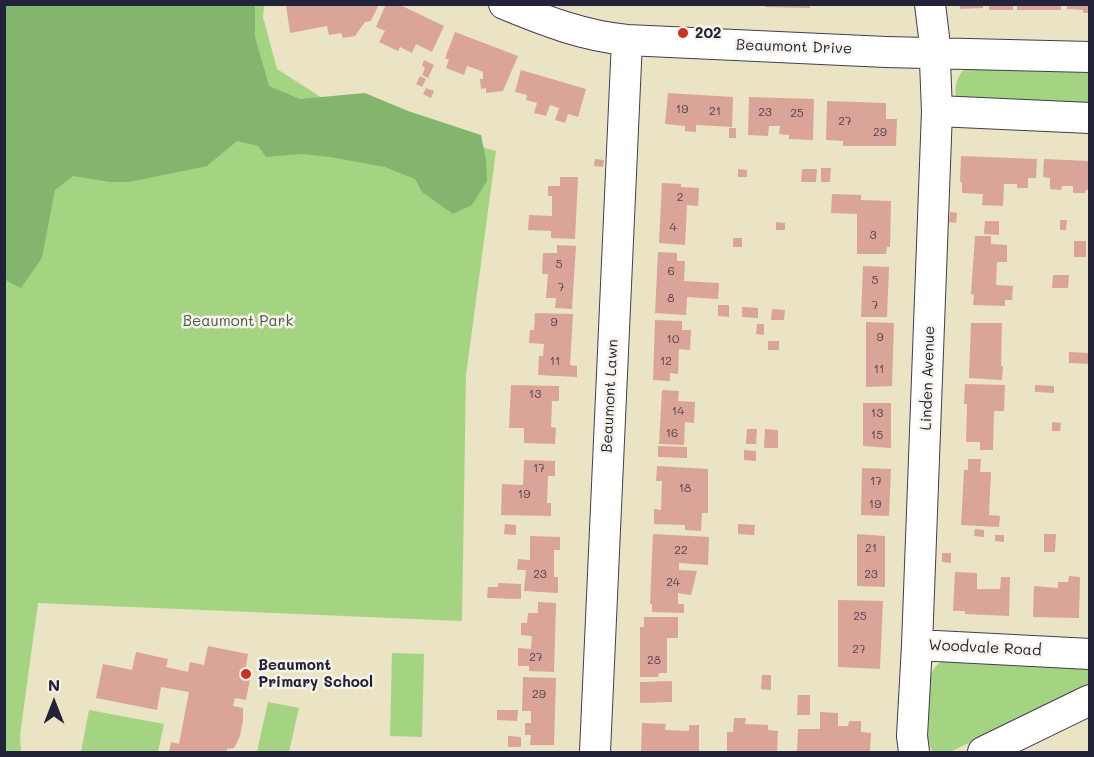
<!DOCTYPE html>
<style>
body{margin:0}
#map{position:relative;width:1094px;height:757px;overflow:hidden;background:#eae3c4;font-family:Mali,sans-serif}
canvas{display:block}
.frame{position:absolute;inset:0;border:6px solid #22223b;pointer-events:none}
.north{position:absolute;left:24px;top:673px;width:60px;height:60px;-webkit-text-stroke:4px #f7f3e8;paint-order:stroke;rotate:0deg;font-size:16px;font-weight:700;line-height:24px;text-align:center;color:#22223b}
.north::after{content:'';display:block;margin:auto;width:21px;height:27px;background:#22223b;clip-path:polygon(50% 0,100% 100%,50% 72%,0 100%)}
</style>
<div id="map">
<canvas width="1094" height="757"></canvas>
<div class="frame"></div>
<div class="north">N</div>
</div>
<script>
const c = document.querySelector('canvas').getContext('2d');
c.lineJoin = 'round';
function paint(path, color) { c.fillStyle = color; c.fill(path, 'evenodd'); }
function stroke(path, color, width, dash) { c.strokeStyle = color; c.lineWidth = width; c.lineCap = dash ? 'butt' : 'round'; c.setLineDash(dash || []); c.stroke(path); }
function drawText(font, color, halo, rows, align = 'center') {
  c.font = font + ' Mali,sans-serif'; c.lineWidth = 5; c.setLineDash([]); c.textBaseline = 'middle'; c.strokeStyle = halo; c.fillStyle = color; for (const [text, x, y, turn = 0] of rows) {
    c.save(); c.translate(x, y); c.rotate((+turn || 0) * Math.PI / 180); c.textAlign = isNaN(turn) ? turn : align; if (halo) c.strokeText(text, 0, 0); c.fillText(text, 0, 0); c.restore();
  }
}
paint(new Path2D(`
 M4 5H264L263 17 277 69 341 110 496 151 466 375 462 621 38 603 20 735 21 752H5Z
 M965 69 1089 71V112L956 97C954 86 957 76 965 69Z
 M392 653 424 654 422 737 390 736Z
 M944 659 1089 664V685L950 752H933L930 747 928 739 930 675 936 666Z
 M268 702 299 708 289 752H257Z
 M89 710 164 724 158 752H81Z`), '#a4d381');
paint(new Path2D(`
 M4 5H255V37L269 86 300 99 365 93 408 111 481 135 486 159 487 181 472 205 453 214 422 192 415 179 385 167 330 157 301 154 266 157 258 146 237 141 207 166 129 182H110L73 176 55 190 42 258 21 288 7 281 5 275Z`), '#83b56f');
paint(new Path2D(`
 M290 4H379L371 21 365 22 355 36 343 38 341 33 329 35 327 26 290 33 286 5Z
 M386 4H398L444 26 432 52 416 44 412 53 400 47 398 51 379 42 385 31 376 27Z
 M765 4H810V8L765 7Z
 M989 4H1013V10H989Z
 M1017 4H1061V10H1017Z
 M960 5H983V8L960 9Z
 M1067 5H1089V13H1083V10L1067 9Z
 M455 32 518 56 503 91 486 93V88L481 89 480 79H483V72L476 69 467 66 464 75 446 68 449 60 445 58Z
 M424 60 434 65 428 78 422 75 425 68 422 66Z
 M521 70 586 89 578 117 568 114 565 123 555 120 559 108 550 105 546 116 534 113 537 103 526 100 527 95 515 92Z
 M420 76 426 79 422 87 416 84Z
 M426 88 434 91 431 98 423 94Z
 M668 93 733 97 732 127 696 125V132L685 131V126L665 124Z
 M749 97 814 99 813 140 789 139V135L779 134 780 126H769L768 136 748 135Z
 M827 101 886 103V119H897L896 146H843V141L826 140Z
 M729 128H736V138H729Z
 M961 156 1037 159 1036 178H1028V188H1017V184H1004L1003 206 982 205 983 194 962 193V182H960Z
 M595 159 604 160 603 167 594 166Z
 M1044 159 1089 161V190H1086L1085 193H1073V186H1062L1061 190 1050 189V178L1043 177Z
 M821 168H831L830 182H821Z
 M738 169 747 170V177H738Z
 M802 169H817L816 182H801Z
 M560 177H578L575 239 551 238V231L528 230 529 215 552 216V196H548V186H560Z
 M662 183 681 184V187L699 188 698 206 687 205 685 245 659 243Z
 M832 194 861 195V200L891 201 890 247H887L886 254H857V214L831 213Z
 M950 212 957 213 956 223 949 222Z
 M1060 220H1067L1066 230H1060Z
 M985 221H999V235L984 234Z
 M776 222 785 223V230H776Z
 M975 236H991V244L1007 245V262H997L996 285 1013 286 1012 300H1005V306L973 305 974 295 971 294Z
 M733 238H742V247H733Z
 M1074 241H1086V257H1074Z
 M557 245 576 246 572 309 555 308 556 298H546L548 274H542L543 253H557Z
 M658 252 677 253V261H685L684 281 719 283 718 299 687 297 686 315 655 313Z
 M863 266 889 267 887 317H861Z
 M1053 275H1069L1068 288H1052Z
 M718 305H729V317L718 316Z
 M742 307 758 308V318L742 317Z
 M772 309 785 310 784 320H771Z
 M535 313 573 314 570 365 577 366V377L538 375 539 356H543L544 344 529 343 530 330H534Z
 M655 320 682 321V330H691L690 350 679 349 678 374 670 373V381L653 380Z
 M866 322 894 323 892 386 866 387Z
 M971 323H1002L1001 366H1003L1002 380 969 378Z
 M757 324H764V335L756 334Z
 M768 341H779V350H768Z
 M1069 352 1089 353V364L1069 363Z
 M965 384 1005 385 1004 411H994L993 450H980V442H966L967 404H964Z
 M511 385 559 386V401H552L551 427 556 428 555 444 524 443V428H509Z
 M1035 385 1054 386V393L1035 392Z
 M662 390 679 391 678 401 695 402 694 423 685 422 684 445 659 444Z
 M863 403H891V448L863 446Z
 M1052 422 1061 423 1060 431H1052Z
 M747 429H757L756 444H746Z
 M765 429 778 430V448H764Z
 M658 446 687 447V458L658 457Z
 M744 450 756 451V461L744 460Z
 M968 459H981L980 472H991L989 515 1000 516 999 527 961 525 964 470H968Z
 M524 460 555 461V476H548L547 503H551V516L501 515 502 484 523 485Z
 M657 466 708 469V513H702L701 531 685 530V525L654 524V509L661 510 662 481H656Z
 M862 468 891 469 889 516 861 515Z
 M505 524 516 525V535L504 534Z
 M738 524 755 525 754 535 738 534Z
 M975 529 984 530V537L974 536Z
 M653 534 709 537 708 565 679 563V570L697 571 691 595 678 593V604H684V613L652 612V604H650Z
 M857 534 885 536V587L857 586Z
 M1044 534H1056L1055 552H1044Z
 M995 535H1004V542L995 541Z
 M530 536 560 537V550H554V577H558V593L524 591 526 570H517L518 559 530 560Z
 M942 553H951V563L942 562Z
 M955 572 977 573V589H1000L1001 577H1010L1009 616 965 614V611H953Z
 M1069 576 1080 577 1079 618 1033 617 1034 586 1058 588V582H1068Z
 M498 583 521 584V599L487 598 488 587H498Z
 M838 600 883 601 880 669 838 667Z
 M538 602 556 603 554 672 529 671V666H518V648L531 649 532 636 521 635V623H527L528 613H538Z
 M644 617H678V638H667V673H659L658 677H640V627H644Z
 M208 646 248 654 245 672 251 674 246 700 235 698 233 706 243 708V720L240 736 234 748 227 749V752H169L171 742 179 744 189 692 161 687 157 710 96 698 103 664 132 670 136 652 168 659 166 667 188 672 190 662 204 665Z
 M762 675H771V690L761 689Z
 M523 677 556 678 554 745H530L531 735H525V723H531V711H522Z
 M672 681V702L640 703V682Z
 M798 695H810V715H797Z
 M497 710H518L517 721 497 720Z
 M820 712 838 713V726H848L849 721H861V732L871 733 870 752H797L798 729H820Z
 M734 718H746L745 724 768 725V730L778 731 777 752H727V732H733Z
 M642 723 666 724 665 730 689 731V725H699V752H641Z
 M508 736 521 737V747H508Z`), '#daa499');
const minor = new Path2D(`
 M504 4C545 21 584 36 627 40L886 52 1090 57
 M937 111 1090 118
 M917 645 937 111 934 37 930 4
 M595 752 627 40
 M914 752 912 736 917 645 1090 654
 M983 752 1090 700`);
stroke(minor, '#403f50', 32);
stroke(minor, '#fff', 30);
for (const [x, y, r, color] of [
 [683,33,6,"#c8321e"],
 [246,674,6,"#c8321e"]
]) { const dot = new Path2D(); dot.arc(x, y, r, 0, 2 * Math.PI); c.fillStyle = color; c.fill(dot); stroke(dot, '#f7f3e8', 2); }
drawText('12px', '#504252', null, [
 ["19",682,109],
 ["21",715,111],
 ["23",765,112],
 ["25",797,113],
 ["27",845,121],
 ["29",880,132],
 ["2",680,197],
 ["4",673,227],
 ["3",873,235],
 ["5",559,264],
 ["6",671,271],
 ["5",875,280],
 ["7",561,287],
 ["8",671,298],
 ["7",875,305],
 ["9",554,322],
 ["9",880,337],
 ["10",673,339],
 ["11",555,361],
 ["12",666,361],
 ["11",879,369],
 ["13",535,394],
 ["14",678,411],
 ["13",877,413],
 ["16",672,433],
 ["15",877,435],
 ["17",539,468],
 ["17",876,481],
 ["18",685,488],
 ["19",524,494],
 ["19",875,504],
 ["21",871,548],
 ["22",681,550],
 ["23",540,574],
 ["23",871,574],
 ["24",673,582],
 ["25",860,616],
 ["27",859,649],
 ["27",536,657],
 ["28",654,660],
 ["29",539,694]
]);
drawText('bold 15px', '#22223b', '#f7f3e8', [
 ["202",695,33],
 ["Beaumont",258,665],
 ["Primary School",258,682]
], 'left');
drawText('15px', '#22223b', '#f7f3e8', [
 ["Beaumont Drive",794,47,2],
 ["Linden Avenue",928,378,-88],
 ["Beaumont Lawn",610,396,-87],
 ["Woodvale Road",985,648,3]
]);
drawText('15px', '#495750', '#f7f3e8', [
 ["Beaumont Park",238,321]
]);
</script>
